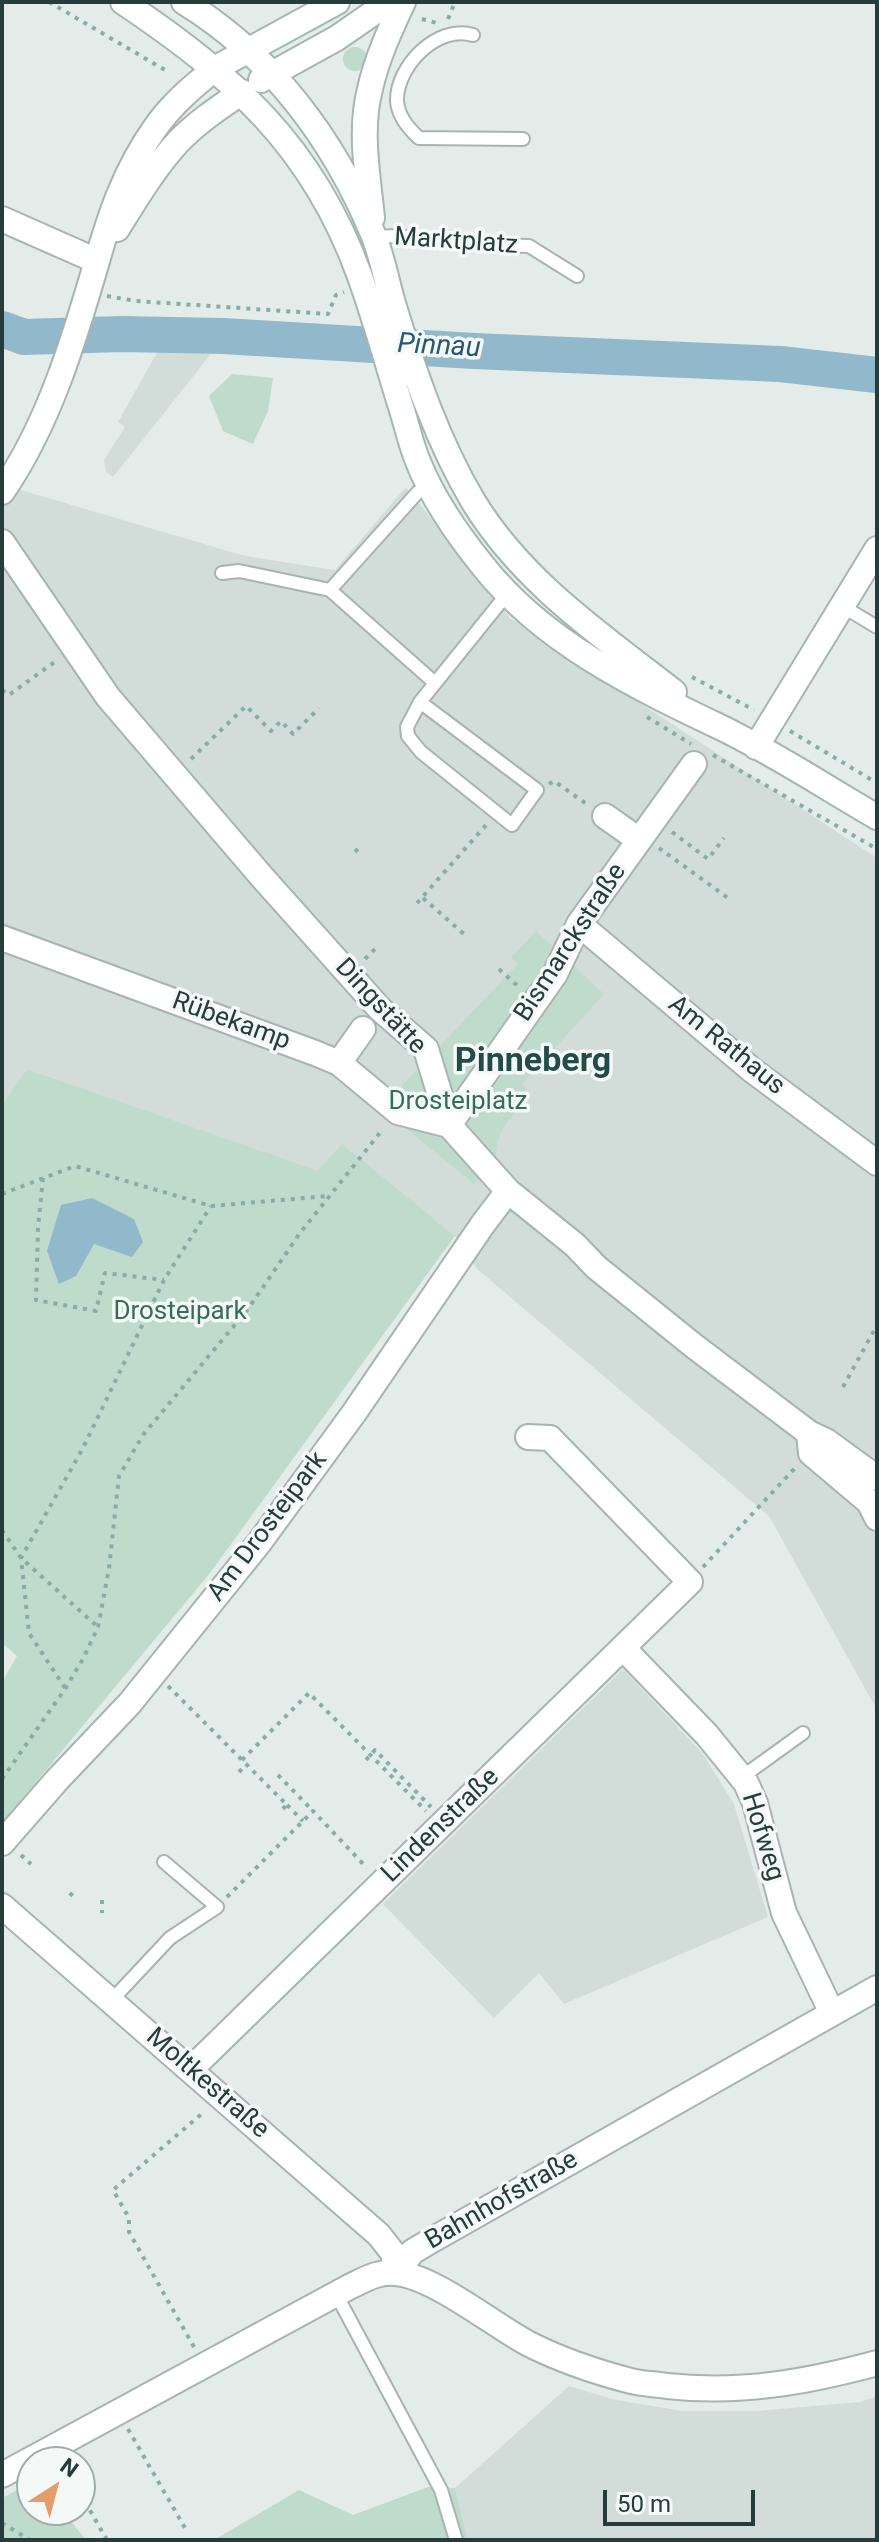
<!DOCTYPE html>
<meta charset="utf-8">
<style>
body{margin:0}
#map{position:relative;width:879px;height:2542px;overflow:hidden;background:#e4ecea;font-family:Roboto,sans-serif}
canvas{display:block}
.frame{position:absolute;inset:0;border:4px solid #253c3a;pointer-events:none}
.north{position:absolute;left:16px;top:2446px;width:80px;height:80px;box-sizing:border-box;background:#f4f9f7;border:2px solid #a1adab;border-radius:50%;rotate:36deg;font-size:22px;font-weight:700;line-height:32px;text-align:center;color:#253c3a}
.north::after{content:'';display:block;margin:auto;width:28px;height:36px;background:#e39d6b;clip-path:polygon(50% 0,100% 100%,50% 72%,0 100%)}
.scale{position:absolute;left:603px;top:2490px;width:152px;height:36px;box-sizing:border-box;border:4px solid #253c3a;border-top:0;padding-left:10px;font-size:24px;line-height:28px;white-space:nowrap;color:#253c3a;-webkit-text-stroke:6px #f4f9f7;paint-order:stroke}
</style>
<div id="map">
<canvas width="879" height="2542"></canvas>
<div class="frame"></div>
<div class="north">N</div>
<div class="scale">50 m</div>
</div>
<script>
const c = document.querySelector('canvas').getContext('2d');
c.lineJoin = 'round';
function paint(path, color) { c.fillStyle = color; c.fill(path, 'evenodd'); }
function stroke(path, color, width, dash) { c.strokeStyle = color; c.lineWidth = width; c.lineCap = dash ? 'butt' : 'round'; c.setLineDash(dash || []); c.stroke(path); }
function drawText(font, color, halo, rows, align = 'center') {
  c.font = font + ' Roboto,sans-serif'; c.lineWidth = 7; c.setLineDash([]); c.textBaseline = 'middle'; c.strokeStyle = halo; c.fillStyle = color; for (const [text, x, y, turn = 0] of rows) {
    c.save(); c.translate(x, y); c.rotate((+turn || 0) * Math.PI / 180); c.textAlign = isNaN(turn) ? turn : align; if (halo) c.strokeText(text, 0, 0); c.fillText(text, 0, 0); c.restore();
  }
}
paint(new Path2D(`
 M158 351 211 354 113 477 106 472 104 460 125 427 118 422Z
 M406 487 510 618 877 858V1710L769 1516 477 1269 455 1236 342 1145 319 1172 27 1069 2 1105V503L14 488 245 556 335 570Z
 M623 1669 703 1754 734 1804 768 1917 564 2004 539 1973 494 2018 383 1904Z
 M569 2386 616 2400 683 2411H757L860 2402 877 2396V2540H468L455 2488Z`), '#d2dcd9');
paint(new Path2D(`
 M343 59a12 12 0 1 1 24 0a12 12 0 1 1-24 0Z
 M232 374 273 378 268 411 253 444 223 431 209 396Z
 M536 931 604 994 522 1084 527 1090V1101C510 1118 496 1131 496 1156L474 1184 381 1108 518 964 511 958Z
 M27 1069 318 1171 342 1144 455 1236 210 1573 2 1823V1682L17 1656 2 1643V1105Z
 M32 2482V2510H62L86 2540H2V2498Z
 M428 2487 455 2488 468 2540H214L299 2490 353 2515Z`), '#bfdbcb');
paint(new Path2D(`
 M92 1198 134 1219 143 1242 132 1257 94 1244 76 1276 59 1284 47 1251 61 1205Z`), '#92b8cb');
stroke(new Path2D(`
 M2 329 24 337 122 334 223 336 474 351 780 364 877 375`), '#92b8cb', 36);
const lane = new Path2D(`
 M473 35C437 24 396 67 397 101 398 116 409 129 419 138L523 139
 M374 237 397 236 472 244 529 246 577 276
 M222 573 239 571 330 590 435 683
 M330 590 418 492 430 486
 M842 606 877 627
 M420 702 537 790 512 825 421 752 408 736 407 727 420 702 507 594
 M742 1777 803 1733
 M111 2001 170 1938 217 1907 164 1862
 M336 2294 441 2490 456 2540`);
const street = new Path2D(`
 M2 219 97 261
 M117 229C136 199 154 168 178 142 197 122 220 107 242 92
 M2 492C49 424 74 340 97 261 111 212 125 171 155 128 172 104 193 86 216 68
 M2 542 108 697 262 877 380 1009 426 1049 449 1125 508 1191 575 1245 596 1267 694 1346 809 1433 826 1441 877 1478
 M756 747 877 549
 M605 816 639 840
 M579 924 752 1070 877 1163
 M2 938 315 1053 339 1063 398 1112 449 1125
 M339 1063 363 1029
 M449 1125 555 974 579 924 694 764
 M809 1433 811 1453 869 1502 877 1518
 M623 1648 707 1735 746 1783 755 1803 784 1913 832 2013
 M2 1843 57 1780 130 1703 259 1543 354 1413 483 1224 508 1191
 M2 1906 379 2235 393 2253 397 2273
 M191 2069 690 1582 550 1438 528 1437
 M397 2273 412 2252 432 2240 877 1988
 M2 2475 349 2287C364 2280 378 2271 395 2273 434 2276 493 2325 529 2344 561 2360 596 2372 631 2381 643 2384 655 2384 667 2386 740 2394 807 2382 877 2363`);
const secondary = new Path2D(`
 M123 2C233 76 312 145 359 274 375 318 387 362 401 407 407 425 411 446 419 464 434 501 458 535 483 566 543 642 634 686 720 727 774 753 825 787 877 817
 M184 2C272 56 334 140 373 234 383 258 387 285 395 310 415 375 438 442 473 501 522 582 601 635 674 692
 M216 68 337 2
 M261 80 337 38 389 2
 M372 218C368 176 359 131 370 89 377 58 390 30 403 2`);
stroke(lane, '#a7b4b2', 16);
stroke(street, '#a7b4b2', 28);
stroke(secondary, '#a4b7b3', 28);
stroke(new Path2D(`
 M49 2 165 70
 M422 19 437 23
 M448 19 455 2
 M107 296 136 301 328 314 336 295 344 292
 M692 677 754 710
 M2 690 9 695 56 661
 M647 717 691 744
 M790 731 877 783
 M713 755 877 849
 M191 759 246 706 271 731 281 721 293 734 319 708
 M549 784 554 781 588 805
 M672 832 708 859 724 838
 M659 848 728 898
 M355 849 362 856
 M423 898 465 935
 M417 903 487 824
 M365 959 376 948
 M499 969 521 989
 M43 1178 38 1228 36 1300 96 1311 105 1273 164 1280
 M2 1194 75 1166 211 1206 328 1196
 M843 1387 877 1325
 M2 1530 21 1558 98 1627
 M703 1567 795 1468
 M168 1686 287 1805 279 1812
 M65 1688 29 1633 21 1558 83 1448 164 1280 211 1206
 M242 1760 309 1693 426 1811
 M366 1760 375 1750 431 1807
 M239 1772 246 1765
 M278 1775 313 1811
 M2 1779 65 1689 83 1659 98 1627 109 1569 119 1476 143 1435 248 1309 300 1233 383 1129
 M287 1805 303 1821
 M21 1855 31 1864
 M70 1896 76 1888
 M227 1897 313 1811 367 1868
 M102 1900V1913
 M194 2347 129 2232V2218L113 2190 205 2111
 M128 2429 185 2528
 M80 2493 107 2540
 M2 2523 30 2540`), '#88aca7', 4, [4, 6]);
stroke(lane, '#fff', 12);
stroke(street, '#fff', 24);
stroke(secondary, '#fff', 24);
drawText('26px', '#253c3a', '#f4f9f7', [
 ["Marktplatz",456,242,4],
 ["Bismarckstraße",571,943,-57],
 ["Dingstätte",380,1007,47],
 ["Rübekamp",231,1022,20],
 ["Am Rathaus",726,1046,39],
 ["Am Drosteipark",268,1527,-53],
 ["Lindenstraße",441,1826,-44],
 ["Hofweg",762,1837,73],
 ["Moltkestraße",207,2084,41],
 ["Bahnhofstraße",502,2201,-30]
]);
drawText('26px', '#346e55', '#f4f9f7', [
 ["Drosteiplatz",458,1102],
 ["Drosteipark",180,1312]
]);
drawText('italic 28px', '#265871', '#f4f9f7', [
 ["Pinnau",439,347,3]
]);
drawText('bold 34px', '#234c49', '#f4f9f7', [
 ["Pinneberg",533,1062]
]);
</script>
